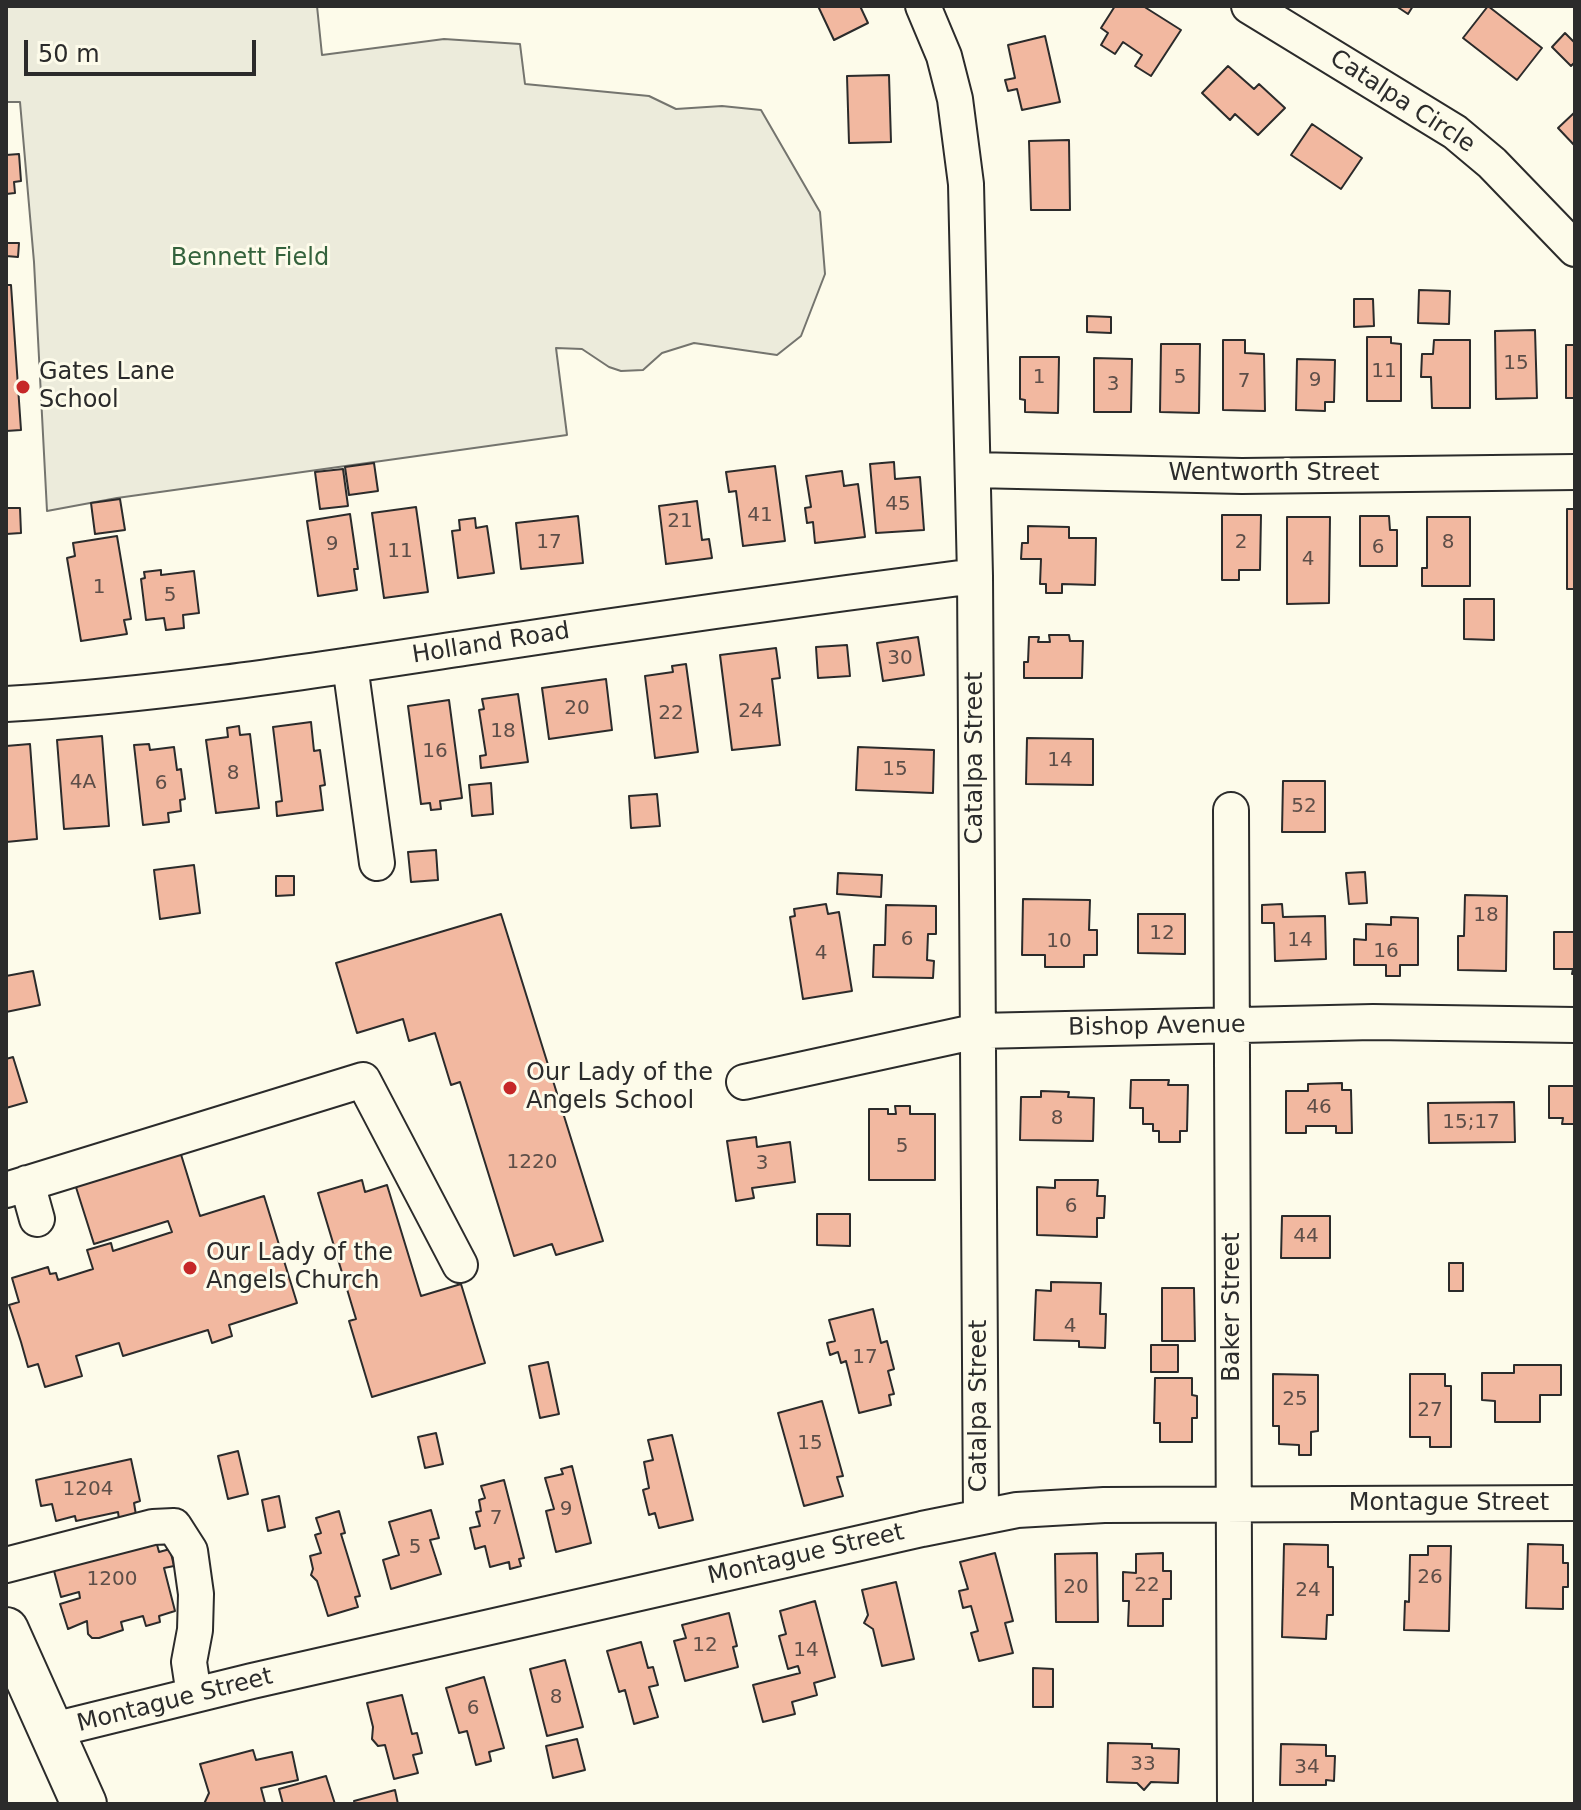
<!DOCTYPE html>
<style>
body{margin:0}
#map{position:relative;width:1581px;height:1810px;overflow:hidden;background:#fdfbea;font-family:"DejaVu Sans",sans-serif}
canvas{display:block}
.frame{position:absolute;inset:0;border:8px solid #2b2b2b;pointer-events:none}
.scale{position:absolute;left:24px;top:40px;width:232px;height:36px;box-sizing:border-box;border:4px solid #2b2b2b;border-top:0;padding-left:10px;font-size:24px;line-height:28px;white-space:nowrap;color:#2b2b2b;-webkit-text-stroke:6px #fdfbea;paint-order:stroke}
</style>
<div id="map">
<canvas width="1581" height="1810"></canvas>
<div class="frame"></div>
<div class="scale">50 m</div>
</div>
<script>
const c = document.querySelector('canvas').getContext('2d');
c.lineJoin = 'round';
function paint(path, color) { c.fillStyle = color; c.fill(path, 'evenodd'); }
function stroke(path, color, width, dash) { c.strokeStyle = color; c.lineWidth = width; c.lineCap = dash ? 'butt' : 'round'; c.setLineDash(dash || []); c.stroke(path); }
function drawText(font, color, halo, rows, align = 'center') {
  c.font = font + ' "DejaVu Sans",sans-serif'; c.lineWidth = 6; c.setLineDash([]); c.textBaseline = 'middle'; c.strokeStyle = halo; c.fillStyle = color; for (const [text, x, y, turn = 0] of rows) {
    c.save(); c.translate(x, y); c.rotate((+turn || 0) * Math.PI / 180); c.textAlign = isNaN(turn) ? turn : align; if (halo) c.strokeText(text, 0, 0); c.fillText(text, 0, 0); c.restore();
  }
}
const green = new Path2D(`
 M6 6H317L322 55 444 39 520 44 525 84 649 96 676 109 722 106 761 110 820 212 825 274 801 336 777 355 694 343 662 353 643 370 621 371 609 367 582 349 556 348 567 435 117 498 47 511 34 262 20 102H6Z`);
paint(green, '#ecebdb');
stroke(green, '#74746e', 2);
const building = new Path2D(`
 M818 6H860L868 23 834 40Z
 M1115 6H1143L1181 30 1151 76 1135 66 1142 55 1123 42 1115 54 1101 45 1108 33 1101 28Z
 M1396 6H1413L1408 14Z
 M1488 6 1542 48 1517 80 1463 38Z
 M1565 33 1575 43V62L1571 66 1552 47Z
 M1045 36 1060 102 1022 110 1017 89 1008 91 1005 80 1015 78 1008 45Z
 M1228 66 1254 89 1259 84 1285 108 1258 135 1235 114 1230 120 1202 93Z
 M889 75 891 142 849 143 847 76Z
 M1575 112V146L1558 128Z
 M1312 124 1362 158 1341 189 1291 155Z
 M1069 140 1070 210H1031L1029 141Z
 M19 154 21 181 14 182 15 193 6 194V155Z
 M6 243H19L18 257 6 256Z
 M6 285H11L21 430 6 431Z
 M1419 290 1450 291 1449 324 1418 323Z
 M1354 299H1373L1374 326 1354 327Z
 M1087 316 1111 317V333L1087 332Z
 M1535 330 1537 398 1496 399 1495 331Z
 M1367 337H1391V343L1401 344V401H1367Z
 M1223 340H1245V353L1264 354 1265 411 1223 410Z
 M1434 340H1470V408H1432L1431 377H1421L1422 354H1433Z
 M1161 344H1200L1199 413 1160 412Z
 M1566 345H1575V398H1566Z
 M1020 357H1059L1058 413 1025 412V400L1020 399Z
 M1094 358 1132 359 1131 412H1094Z
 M1297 359 1335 360 1334 402H1325V411L1296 410Z
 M894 462 895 479 920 477 924 530 876 533 870 464Z
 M374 463 378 491 349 495 345 467Z
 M775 466 785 541 743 546 736 491 729 492 726 472Z
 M343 469 348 506 320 509 315 472Z
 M842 471 844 486 858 484 865 537 815 543 813 522 807 523 805 508 811 507 806 476Z
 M120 499 125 530 95 534 91 503Z
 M697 501 702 540 709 539 712 558 666 564 659 506Z
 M416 507 428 592 384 598 372 513Z
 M6 508H20L21 533 6 534Z
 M1567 509H1575V589H1567Z
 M350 514 358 569H354L357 590 318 596 307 521Z
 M1222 515H1261L1260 570H1239V580H1222Z
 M578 516 583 563 521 569 516 523Z
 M1360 516H1389L1390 530H1397V566H1360Z
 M1287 517H1330L1329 603 1287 604Z
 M1427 517H1470V586H1422V568H1427Z
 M475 518 476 528 487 526 494 573 458 578 452 531 460 530 459 520Z
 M1028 526 1069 527V538H1096L1095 585 1062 584V593H1046V584H1040L1041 559H1021L1022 543H1028Z
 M117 536 131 619 124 620 127 634 81 641 67 558 75 556 73 543Z
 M161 570V575L194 571 199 613 183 615 184 628 166 630 164 618 146 620 141 579 145 578 144 572Z
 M1464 599H1494V640L1464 639Z
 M1049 635H1069L1070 641H1083L1082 678H1024V662H1028L1029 637H1039L1038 642H1050Z
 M918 637 924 675 883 681 877 643Z
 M847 645 850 676 818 678 816 647Z
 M776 648 780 678 772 679 780 745 732 750 720 655Z
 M686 664 698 752 655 758 645 676 673 672 672 666Z
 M606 679 612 730 549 739 542 688Z
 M518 694 528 762 481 768 480 756 486 755 479 710 484 709 482 699Z
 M449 700 462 798 440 801 441 809 431 810 430 803 421 804 408 706Z
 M311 722 314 751 320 750 325 785 320 786 323 810 277 816 276 802 282 801 273 727Z
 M239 726 240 735 250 734 259 808 216 813 206 740 228 737 227 728Z
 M102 736 109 826 64 829 57 740Z
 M1027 738 1093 739V785L1026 784Z
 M30 744 37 839 6 842V746Z
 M149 744 150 750 174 747 177 770 181 769 185 799 180 800 181 811 168 813 169 822 143 825 134 745Z
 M858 747 934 750 933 793 856 790Z
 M1283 781H1325V832H1282Z
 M491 783 493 814 472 816 469 785Z
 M657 794 660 826 631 828 629 796Z
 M436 850 438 880 411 882 408 852Z
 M194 865 200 913 160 919 154 870Z
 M1365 872 1367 903 1349 904 1346 873Z
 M838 873 882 875 881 897 837 894Z
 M276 876H294V895L276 896Z
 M1465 895 1507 896 1506 971 1458 970V936H1464Z
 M1023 899 1090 900 1089 930H1097V955H1084V967H1045V955H1022Z
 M826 904 828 914 839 912 852 991 803 999 790 917 795 916 794 909Z
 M1282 904 1283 917 1325 916 1326 959 1275 961 1274 923H1262V905Z
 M886 905 936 906V934H928L927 960 934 961 933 978 873 977 874 945H885Z
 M501 914 603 1241 556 1255 552 1244 514 1256 460 1082 451 1085 435 1033 409 1041 403 1019 357 1033 336 963Z
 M1138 914H1185V954L1138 953Z
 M1391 917 1418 918V965H1400V976H1386V965H1354V939L1366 940V924L1391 925Z
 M1554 932H1575V974H1572L1573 969H1554Z
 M33 971 40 1005 6 1012V976Z
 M13 1057 27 1102 6 1108V1059Z
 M1131 1080H1169L1168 1085H1188L1187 1131H1180V1142H1159V1131H1153V1124H1143V1108H1130Z
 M1342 1083V1090H1351L1352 1133H1336V1126H1306V1133H1286V1091H1308V1084Z
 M1549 1086H1575V1124H1562L1563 1118H1549Z
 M1041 1091 1069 1092 1068 1097 1094 1098 1093 1141 1020 1140 1021 1097H1041Z
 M1514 1102 1515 1142 1429 1143 1428 1103Z
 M895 1106H910V1114H935V1180H869V1109H888V1114H896Z
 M756 1137 757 1147 790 1142 795 1182 752 1188 754 1198 736 1201 727 1141Z
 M179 1148 200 1216 264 1196 297 1303 229 1325 232 1336 212 1343 208 1330 123 1356 119 1343 76 1356 82 1376 45 1387 38 1364 28 1367 21 1342 9 1305 19 1302 12 1278 48 1267 50 1274 56 1273 58 1280 93 1269 87 1250 111 1243 113 1251 172 1232 168 1221 94 1244 74 1181Z
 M362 1180 365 1192 387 1185 421 1296 461 1284 485 1363 372 1397 349 1321 356 1319 318 1193Z
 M1055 1180H1098L1097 1196H1105L1104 1218H1097V1237L1037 1235V1187L1055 1188Z
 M817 1214H850V1246L817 1245Z
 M1282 1216H1330V1258H1281Z
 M1449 1263H1463V1291H1449Z
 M1051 1282 1101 1283 1100 1314H1106L1105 1348 1079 1347V1341L1034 1340 1036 1290 1051 1291Z
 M1162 1288H1194L1195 1341H1162Z
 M873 1309 881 1343 887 1341 894 1369 888 1371 894 1394 889 1395 891 1405 859 1413 846 1361 841 1363 838 1352 830 1355 827 1343 835 1341 829 1320Z
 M1151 1345H1178V1372H1151Z
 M548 1362 559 1414 540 1418 529 1366Z
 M1514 1365H1561V1395H1540V1422H1495V1401L1482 1400V1373H1514Z
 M1273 1374 1318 1375V1431L1311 1432V1455H1299V1445L1279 1444V1426H1273Z
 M1410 1374H1445V1386H1451V1447H1430V1437H1410Z
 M1155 1378H1192V1395L1197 1396V1418H1192V1442H1160V1423H1154Z
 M822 1401 843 1476 837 1477 843 1496 804 1506 778 1413Z
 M436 1433 443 1464 425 1468 418 1437Z
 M672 1435 693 1520 659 1528 655 1513 649 1515 643 1490 649 1488 644 1462 653 1460 648 1440Z
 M238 1451 248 1494 228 1499 218 1456Z
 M131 1459 140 1501 134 1503 136 1515 119 1519 118 1512 76 1521 75 1516 56 1521 52 1504 41 1506 36 1480Z
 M572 1466 591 1543 556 1552 546 1511 554 1509 545 1478 563 1474 561 1469Z
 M504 1480 524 1558 519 1559 521 1566 510 1569 509 1562 490 1567 485 1546 475 1549 470 1528 480 1526 476 1512 481 1511 479 1500 485 1498 481 1486Z
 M279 1496 285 1527 268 1531 262 1500Z
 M431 1510 439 1538 430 1540 441 1574 391 1589 383 1560 399 1555 389 1522Z
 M339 1511 345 1533 341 1534 360 1596 355 1597 358 1607 328 1616 317 1581 311 1575 313 1569 310 1556 321 1553 315 1535 321 1533 316 1518Z
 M156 1541 159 1552 170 1549 174 1566 164 1568 175 1611 159 1616 160 1622 146 1626 143 1616 121 1622 123 1630 99 1638H92L88 1634 87 1621 68 1629 60 1604 80 1598 79 1592 61 1597 53 1567Z
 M1284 1544 1328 1545V1567H1333V1615H1327L1326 1639 1282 1637Z
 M1528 1544 1563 1545V1563H1568V1587H1563V1609L1526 1608Z
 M1428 1546H1451L1449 1631 1404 1630 1405 1601 1409 1602 1410 1555H1428Z
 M995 1553 1013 1621 1005 1623 1013 1653 979 1661 971 1633 978 1631 971 1606 963 1608 959 1591 968 1589 960 1562Z
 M1097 1553 1098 1622H1056L1055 1554Z
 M1163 1553V1571H1171V1599H1163V1626H1128L1129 1601H1123V1572L1136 1573V1554Z
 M896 1582 914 1659 882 1666 873 1629 864 1623 868 1615 862 1590Z
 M815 1601 835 1677 814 1683 817 1695 792 1702 795 1714 763 1722 753 1685 800 1673 798 1666 788 1669 779 1636 786 1634 780 1611Z
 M729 1613 737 1646 733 1647 738 1667 685 1681 674 1641 686 1638 682 1625Z
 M641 1642 648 1668 653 1667 658 1685 649 1687 658 1717 634 1724 625 1690 619 1692 607 1651Z
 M565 1660 583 1727 547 1736 530 1669Z
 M1033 1668 1053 1669V1707H1033Z
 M484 1677 504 1748 489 1752 491 1761 476 1765 467 1731 459 1733 446 1688Z
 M402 1695 412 1734 417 1733 422 1753 413 1755 418 1773 394 1779 385 1745 378 1746 372 1739 373 1727 367 1703Z
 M577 1739 585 1770 553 1778 546 1746Z
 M1108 1743 1152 1744V1748L1179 1749 1178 1783 1151 1782 1144 1790 1137 1783 1107 1782Z
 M1281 1744 1326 1745V1756H1335L1334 1781 1326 1780V1785H1280Z
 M253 1750 256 1760 292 1752 298 1780 261 1788 265 1803 204 1804 209 1793 200 1764Z
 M326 1776 335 1804H283L279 1789Z
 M395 1790 398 1804H355L354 1801Z`);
paint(building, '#f2b8a0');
stroke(building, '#2b2b2b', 2);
const minor = new Path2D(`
 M923 6 944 56 955 99 966 184 975 576 981 1517
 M1249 6 1455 132 1492 163 1575 249
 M973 470 1242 476 1575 472
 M350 665 377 863
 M6 704C159 695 312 671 464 648 634 622 805 598 975 576
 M1231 810 1235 1804
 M744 1082 978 1031 1373 1022 1575 1025
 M27 1183 37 1219
 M6 1190 363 1080 460 1265
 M6 1565 153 1527 174 1526 190 1551 196 1594 195 1630 189 1662 194 1695
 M53 1730 252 1681 922 1529 1017 1510 1104 1505 1575 1503`);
const highway = new Path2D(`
 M6 1630 84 1804`);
stroke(minor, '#2b2b2b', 38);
stroke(highway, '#2b2b2b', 48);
stroke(minor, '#fdfbea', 34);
stroke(highway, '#fdfbea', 44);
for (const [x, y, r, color] of [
 [23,387,8,"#c62828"],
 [510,1088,8,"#c62828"],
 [190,1268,8,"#c62828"]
]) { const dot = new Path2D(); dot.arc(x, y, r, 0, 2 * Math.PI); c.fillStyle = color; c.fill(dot); stroke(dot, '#fdfbea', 3); }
drawText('20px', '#5d4e48', null, [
 ["15",1516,364],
 ["11",1384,372],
 ["1",1039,378],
 ["5",1180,378],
 ["9",1315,381],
 ["7",1244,382],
 ["3",1113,385],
 ["45",898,505],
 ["41",760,516],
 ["21",680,522],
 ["17",549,543],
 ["2",1241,543],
 ["8",1448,543],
 ["9",332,545],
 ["6",1378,548],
 ["11",400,552],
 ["4",1308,560],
 ["1",99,588],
 ["5",170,596],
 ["30",900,659],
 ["20",577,709],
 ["24",751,712],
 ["22",671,714],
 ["18",503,732],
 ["16",435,752],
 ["14",1060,761],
 ["15",895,770],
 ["8",233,774],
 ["4A",83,783],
 ["6",161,784],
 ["52",1304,807],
 ["18",1486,916],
 ["12",1162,934],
 ["6",907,940],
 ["14",1300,941],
 ["10",1059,942],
 ["16",1386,952],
 ["4",821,954],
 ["46",1319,1108],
 ["8",1057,1119],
 ["15;17",1471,1123],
 ["5",902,1147],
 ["1220",532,1163],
 ["3",762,1164],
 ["6",1071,1207],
 ["44",1306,1237],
 ["4",1070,1327],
 ["17",865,1358],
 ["25",1295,1400],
 ["27",1430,1411],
 ["15",810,1444],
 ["1204",88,1490],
 ["9",566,1510],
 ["7",496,1519],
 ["5",415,1548],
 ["26",1430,1578],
 ["1200",112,1580],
 ["22",1147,1586],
 ["20",1076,1588],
 ["24",1308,1591],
 ["12",705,1646],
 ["14",806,1651],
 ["8",556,1698],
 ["6",473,1709],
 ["33",1143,1765],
 ["34",1307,1768]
]);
drawText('24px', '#2b2b2b', '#fdfbea', [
 ["Catalpa Circle",1402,102,33],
 ["Wentworth Street",1274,474],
 ["Holland Road",491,644,-9],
 ["Catalpa Street",976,758,-90],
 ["Bishop Avenue",1157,1027,-1],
 ["Baker Street",1233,1307,-90],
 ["Catalpa Street",980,1406,-90],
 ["Montague Street",1449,1504],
 ["Montague Street",806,1555,-13],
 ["Montague Street",175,1701,-14]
]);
drawText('24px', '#34623c', '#fdfbea', [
 ["Bennett Field",250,259]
]);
drawText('24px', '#2b2b2b', '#fdfbea', [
 ["Gates Lane",39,373],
 ["School",39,401],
 ["Our Lady of the",526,1074],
 ["Angels School",526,1102],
 ["Our Lady of the",206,1254],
 ["Angels Church",206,1282]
], 'left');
</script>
